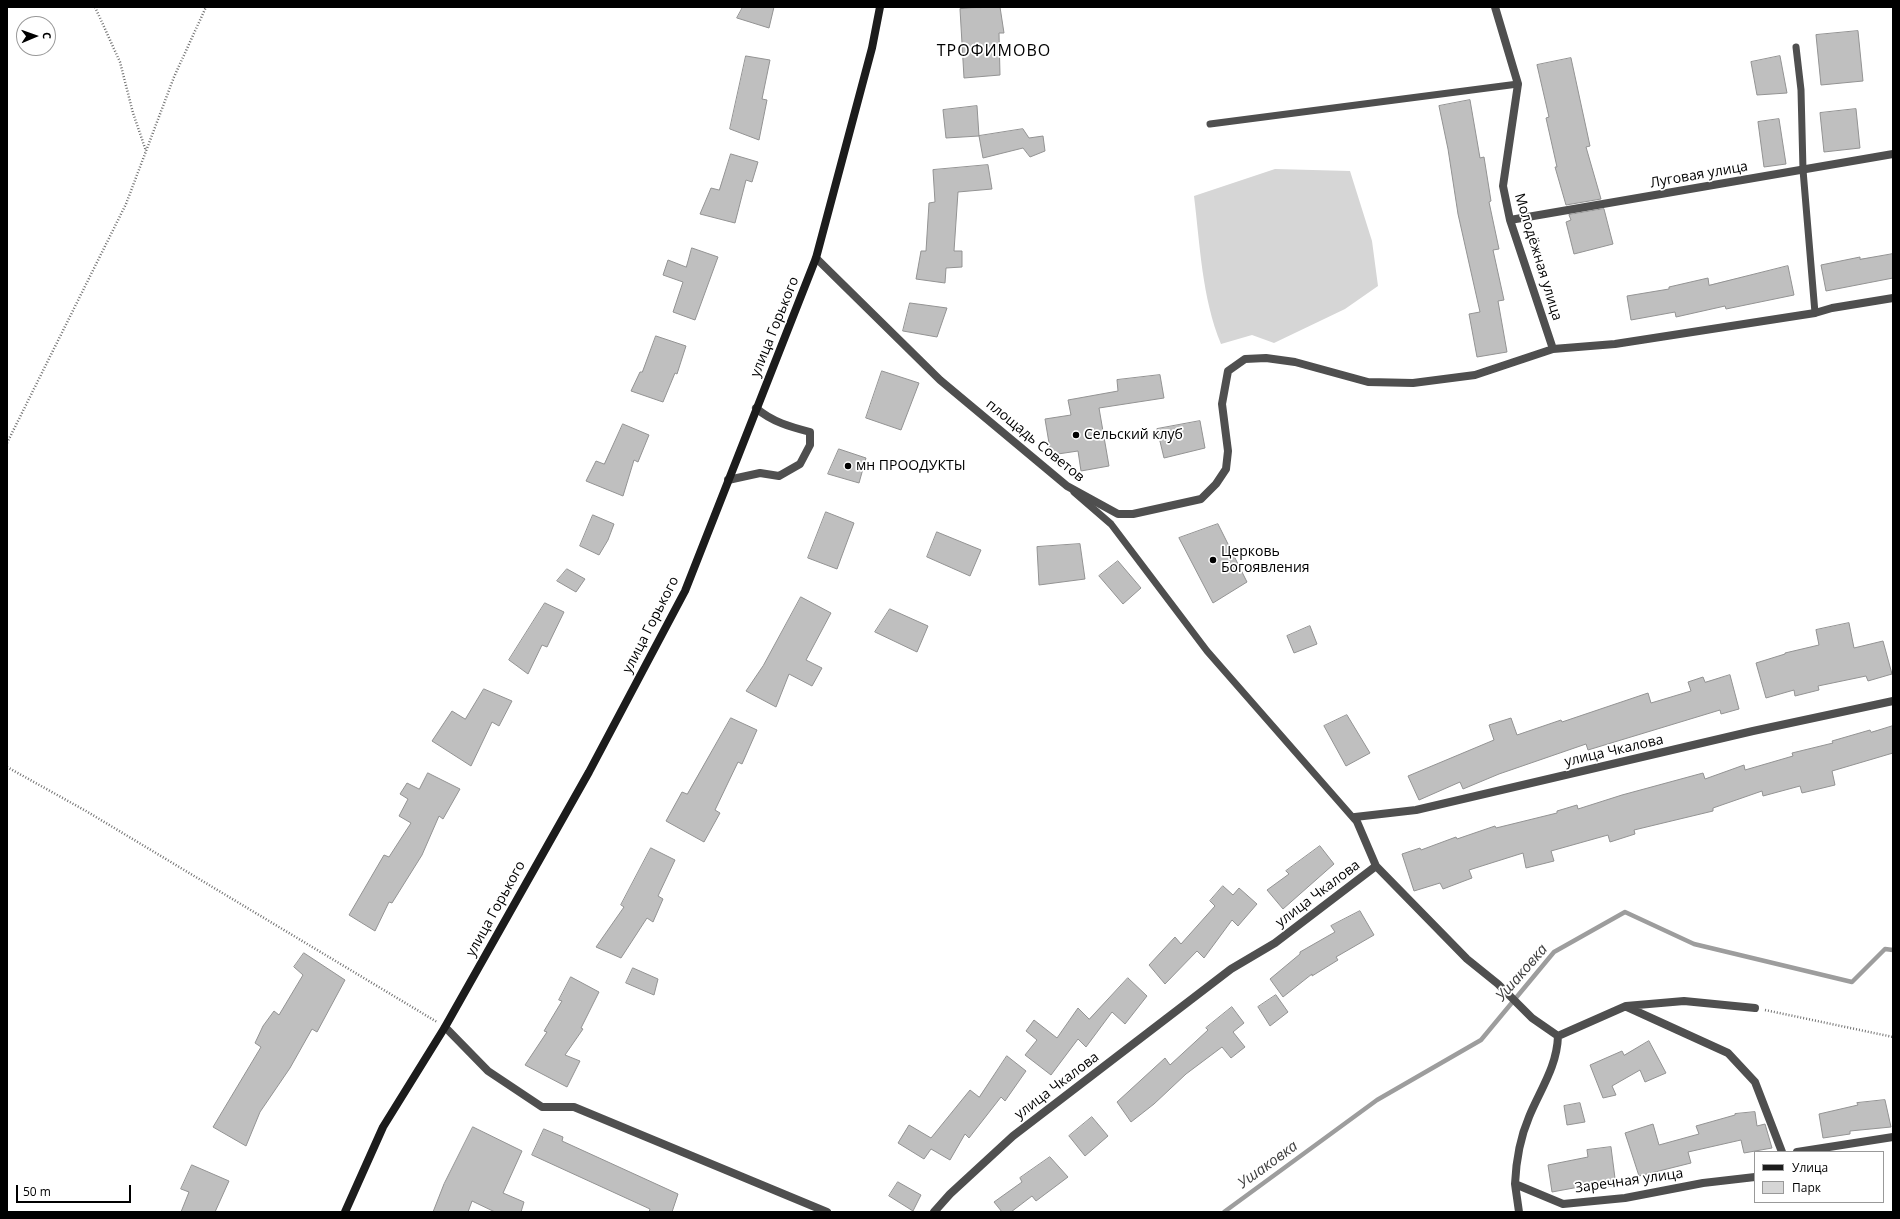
<!DOCTYPE html>
<meta charset="utf-8">
<style>
body{margin:0}
#map{position:relative;width:1900px;height:1219px;overflow:hidden;background:#fff;font-family:"Open Sans",sans-serif}
canvas{display:block}
.frame{position:absolute;inset:0;border:8px solid #000;pointer-events:none}
.legend{position:absolute;left:1754px;top:1151px;width:130px;height:52px;box-sizing:border-box;background:#fff;border:1px solid #999;margin:0;padding:5px 7px;list-style:none;font-size:12px;color:#000}
.legend li{display:flex;align-items:center;gap:8px;height:20px}
.legend b{width:20px;border:1px solid #999}
.north{position:absolute;left:16px;top:16px;width:40px;height:40px;box-sizing:border-box;background:#fff;border:1px solid #999;border-radius:50%;rotate:88deg;font-size:11px;font-weight:700;line-height:16px;text-align:center;color:#000}
.north::after{content:'';display:block;margin:auto;width:14px;height:18px;background:#000;clip-path:polygon(50% 0,100% 100%,50% 72%,0 100%)}
.scale{position:absolute;left:16px;top:1185px;width:115px;height:18px;box-sizing:border-box;border:2px solid #000;border-top:0;padding-left:5px;font-size:12px;line-height:14px;white-space:nowrap;color:#000;-webkit-text-stroke:3px #fff;paint-order:stroke}
</style>
<div id="map">
<canvas width="1900" height="1219"></canvas>
<div class="frame"></div>
<ul class="legend">
<li><b style="height:5px;background:#1c1c1c"></b>Улица</li>
<li><b style="height:11px;background:#d6d6d6"></b>Парк</li>
</ul>
<div class="north">С</div>
<div class="scale">50 m</div>
</div>
<script>
const c = document.querySelector('canvas').getContext('2d');
c.lineJoin = 'round';
function paint(path, color) { c.fillStyle = color; c.fill(path, 'evenodd'); }
function stroke(path, color, width, dash) { c.strokeStyle = color; c.lineWidth = width; c.lineCap = dash ? 'butt' : 'round'; c.setLineDash(dash || []); c.stroke(path); }
function drawText(font, color, halo, rows, align = 'center') {
  c.font = font + ' "Open Sans",sans-serif'; c.lineWidth = 3.5; c.setLineDash([]); c.textBaseline = 'middle'; c.strokeStyle = halo; c.fillStyle = color; for (const [text, x, y, turn = 0] of rows) {
    c.save(); c.translate(x, y); c.rotate((+turn || 0) * Math.PI / 180); c.textAlign = isNaN(turn) ? turn : align; if (halo) c.strokeText(text, 0, 0); c.fillText(text, 0, 0); c.restore();
  }
}
paint(new Path2D(`
 M1275 169 1350 171 1372 241 1378 286 1345 309 1274 343 1252 335 1221 344C1202 298 1200 245 1194 196Z`), '#d6d6d6');
stroke(new Path2D(`
 M1224 1212 1377 1100 1481 1040 1554 952 1625 912 1694 944 1852 982 1885 949 1893 950`), '#9d9d9d', 4.5);
const building = new Path2D(`
 M743 7H774L769 28 737 18Z
 M1000 7 1004 33H999L1000 75 964 78 960 9Z
 M1858 31 1863 81 1821 85 1816 35Z
 M746 56 770 60 762 99 767 100 759 140 730 129Z
 M1780 56 1787 93 1757 95 1751 62Z
 M1571 58 1590 146 1586 147 1601 199 1566 205 1555 167H1557L1546 118 1549 117 1537 65Z
 M1470 100 1480 158 1484 157 1491 201 1489 202 1499 249 1493 250 1504 300 1498 301 1507 352 1477 357 1469 314 1480 312 1458 214 1448 149 1439 106Z
 M977 106 979 136 946 138 943 110Z
 M1856 109 1860 148 1824 152 1820 113Z
 M1779 119 1786 164 1764 167 1758 122Z
 M1023 129 1029 138 1043 136 1045 151 1030 157 1023 148 983 158 979 136Z
 M731 154 758 162 752 182 746 180 735 223 700 214 711 188 719 190Z
 M988 165 992 189 958 192 954 251H962V267L946 268 945 283 916 279 921 251H926L929 203 935 202 933 170Z
 M1604 209 1613 244 1574 254 1566 222 1571 220 1569 215Z
 M692 248 718 257 695 320 673 312 683 282 663 275 668 260 686 267Z
 M1893 254V278L1826 291 1821 265 1860 257V259Z
 M1788 266 1794 295 1726 309 1725 306 1676 317 1675 312 1631 320 1627 296 1669 289V287L1708 278 1709 285Z
 M910 303 947 308 937 337 903 331Z
 M656 336 686 346 677 374 675 373 663 402 631 391 640 372H642Z
 M882 371 919 383 901 430 866 418Z
 M1160 375 1164 398 1099 408 1109 466 1081 471 1078 451 1051 455 1045 419 1071 415 1068 400 1118 391 1117 380Z
 M1200 421 1205 448 1164 458 1157 429Z
 M623 424 649 435 638 462 634 460 623 496 586 481 596 461 604 464Z
 M839 449 866 458 859 483 828 474Z
 M826 512 854 523 837 569 808 558Z
 M593 515 614 524 608 540 599 555 580 546Z
 M1218 524 1247 582 1213 603 1179 538Z
 M937 532 981 550 970 576 927 557Z
 M1080 544 1085 579 1039 585 1037 547Z
 M1118 561 1141 588 1123 604 1099 576Z
 M567 569 585 579 576 592 557 581Z
 M801 597 831 613 806 660 822 668 812 686 789 674 776 707 746 691 763 666Z
 M545 603 564 612 547 647 542 645 528 674 509 660Z
 M890 609 928 626 917 652 875 632Z
 M1849 623 1854 648 1883 641 1892 674 1868 681 1866 676 1818 686 1819 690 1795 696 1794 690 1766 698 1756 663 1785 654V653L1819 645 1816 630Z
 M1310 626 1317 644 1294 653 1287 636Z
 M1730 675 1739 709 1721 714 1720 710 1588 750 1586 744 1499 774 1463 789 1460 782 1419 800 1408 776 1494 740 1489 725 1511 718 1517 735 1561 720 1562 722 1648 693 1651 703 1691 691 1688 682 1703 677 1705 682Z
 M484 689 512 701 499 726 492 722 471 766 432 741 452 711 465 719Z
 M1347 715 1370 753 1346 766 1324 726Z
 M731 718 757 730 742 764 738 762 715 810 720 813 704 842 666 821 682 792 687 794Z
 M1893 726V753L1832 771 1835 785 1802 793 1800 786 1763 796 1762 791 1713 808V811L1634 830 1635 834 1610 842 1608 835 1551 851 1554 861 1526 868 1523 853 1469 870 1472 878 1443 889 1440 883 1414 891 1402 854 1420 848 1421 850 1456 837 1457 839 1495 826 1496 828 1557 813V811L1577 805 1578 809 1622 795 1703 773 1705 779 1744 765 1745 770 1793 756 1792 753 1833 743 1832 741 1870 730 1871 732Z
 M428 773 460 789 443 819 439 816 422 855 392 903 389 902 375 931 349 915 384 855 389 857 411 823 399 816 408 799 400 794 407 783 419 789Z
 M1320 846 1334 864 1283 909 1267 890 1289 874 1286 871Z
 M651 848 675 860 658 896 663 899 653 922 647 918 621 958 596 947 624 907 621 905Z
 M1223 886 1233 895 1239 888 1257 904 1238 926 1232 920 1204 958 1197 951 1165 984 1149 965 1175 937 1181 944 1215 906 1210 901Z
 M1360 911 1374 935 1336 957 1338 960 1312 976V974L1283 997 1270 979 1300 954V952L1335 932 1331 926Z
 M304 953 345 980 317 1032 312 1029 290 1068 260 1112 246 1146 213 1127 261 1047 255 1043 263 1026 274 1011 279 1015 303 975 294 967Z
 M633 968 658 979 654 995 626 983Z
 M571 977 599 992 581 1028 583 1029 565 1055 580 1061 567 1087 525 1065 547 1032 544 1031 562 1001 559 1000Z
 M1128 978 1147 996 1125 1024 1112 1012 1086 1047 1078 1039 1051 1075 1025 1055 1037 1040 1026 1031 1034 1020 1057 1038 1078 1008 1089 1019Z
 M1276 995 1288 1012 1270 1026 1258 1007Z
 M1232 1007 1244 1023 1233 1032 1245 1047 1231 1058 1222 1047 1186 1074 1154 1104 1131 1122 1117 1102 1165 1058 1170 1065 1208 1030 1206 1028Z
 M1649 1041 1666 1073 1645 1082 1640 1070 1612 1086 1616 1095 1603 1098 1590 1065 1622 1051 1624 1055Z
 M1007 1056 1026 1071 1005 1101 1001 1097 969 1138 965 1134 950 1160 931 1149 924 1159 898 1143 909 1125 931 1138 970 1090 979 1097Z
 M1885 1100 1891 1127 1850 1131V1134L1823 1138 1819 1114 1858 1105 1857 1103Z
 M1580 1103 1585 1122 1567 1125 1564 1106Z
 M1755 1112 1757 1126 1765 1124 1772 1148 1744 1153 1741 1140 1688 1152 1691 1163 1639 1176 1625 1133 1653 1124 1659 1145 1699 1134 1696 1126 1735 1115V1114Z
 M1092 1117 1108 1136 1085 1156 1069 1136Z
 M473 1127 522 1151 503 1193 524 1202 521 1212H495L472 1201 468 1212H433L444 1184Z
 M544 1129 563 1137 562 1141 678 1194 672 1212H649L650 1209 532 1155Z
 M1611 1147 1616 1186 1590 1188V1185L1552 1192 1548 1165 1588 1157 1587 1150Z
 M1050 1157 1068 1177 1036 1201 1032 1196 1011 1212H1002L994 1202 1022 1182 1020 1178Z
 M192 1165 229 1181 215 1212H181L189 1192 181 1189Z
 M898 1182 921 1195 913 1211 889 1196Z`);
paint(building, '#bfbfbf');
stroke(building, '#939393', 1);
stroke(new Path2D(`
 M95 7 120 62 133 113 146 151
 M7 443 126 204 174 77 206 7
 M7 767 86 811 437 1022
 M1765 1010 1893 1037`), '#717171', 2.5, [1, 2]);
stroke(new Path2D(`
 M1796 47 1801 90 1803 170 1815 313
 M1210 124 1518 84
 M1074 492 1111 524 1207 651 1355 820V817`), '#4f4f4f', 7);
stroke(new Path2D(`
 M1495 7 1518 84 1503 186 1510 220 1553 349
 M1510 220 1893 154
 M816 258 940 380 1067 486 1118 514H1133L1201 499 1216 484 1226 469 1228 451 1222 404 1228 371 1245 359 1266 358 1295 362 1368 382 1413 383 1475 375 1553 349 1615 344 1815 313 1832 308 1893 298
 M728 480 760 473 779 476 800 464 810 445V432C791 427 772 422 756 408
 M1376 866 1467 959 1498 984 1532 1018 1558 1036
 M1627 1007 1728 1053 1755 1082 1782 1152
 M445 1027 488 1071 542 1107H574L827 1212
 M1797 1152 1893 1137
 M1515 1184C1516 1162 1520 1138 1529 1117 1540 1090 1557 1067 1558 1036L1626 1006 1684 1001 1755 1008
 M934 1212 950 1194 1013 1136 1231 969 1275 943 1376 866 1355 817 1416 810 1753 731 1893 701
 M1519 1212 1515 1184 1563 1204 1625 1198 1703 1183 1755 1177`), '#4f4f4f', 8);
stroke(new Path2D(`
 M345 1212 383 1127 445 1027 589 772 685 591 816 258 872 48 880 7`), '#1c1c1c', 8);
for (const [x, y, r, color] of [
 [1076,435,4,"#000"],
 [848,466,4,"#000"],
 [1213,560,4,"#000"]
]) { const dot = new Path2D(); dot.arc(x, y, r, 0, 2 * Math.PI); c.fillStyle = color; c.fill(dot); stroke(dot, '#fff', 1.5); }
drawText('14px', '#000', '#fff', [
 ["Луговая улица",1699,175,-10],
 ["Молодёжная улица",1538,257,73],
 ["улица Горького",775,327,-68],
 ["площадь Советов",1035,441,39],
 ["улица Горького",651,625,-63],
 ["улица Чкалова",1614,751,-13],
 ["улица Чкалова",1318,894,-37],
 ["улица Горького",496,909,-61],
 ["улица Чкалова",1057,1086,-37],
 ["Заречная улица",1629,1181,-8]
]);
drawText('14px', '#000', '#fff', [
 ["Сельский клуб",1084,435],
 ["мн ПРООДУКТЫ",856,466],
 ["Церковь",1221,552],
 ["Богоявления",1221,568]
], 'left');
drawText('italic 15px', '#3e3e3e', '#fff', [
 ["Ушаковка",1522,973,-49],
 ["Ушаковка",1268,1165,-36]
]);
c.letterSpacing = '1px';
drawText('16px', '#000', '#fff', [
 ["ТРОФИМОВО",994,51]
]);
c.letterSpacing = '0px';
</script>
